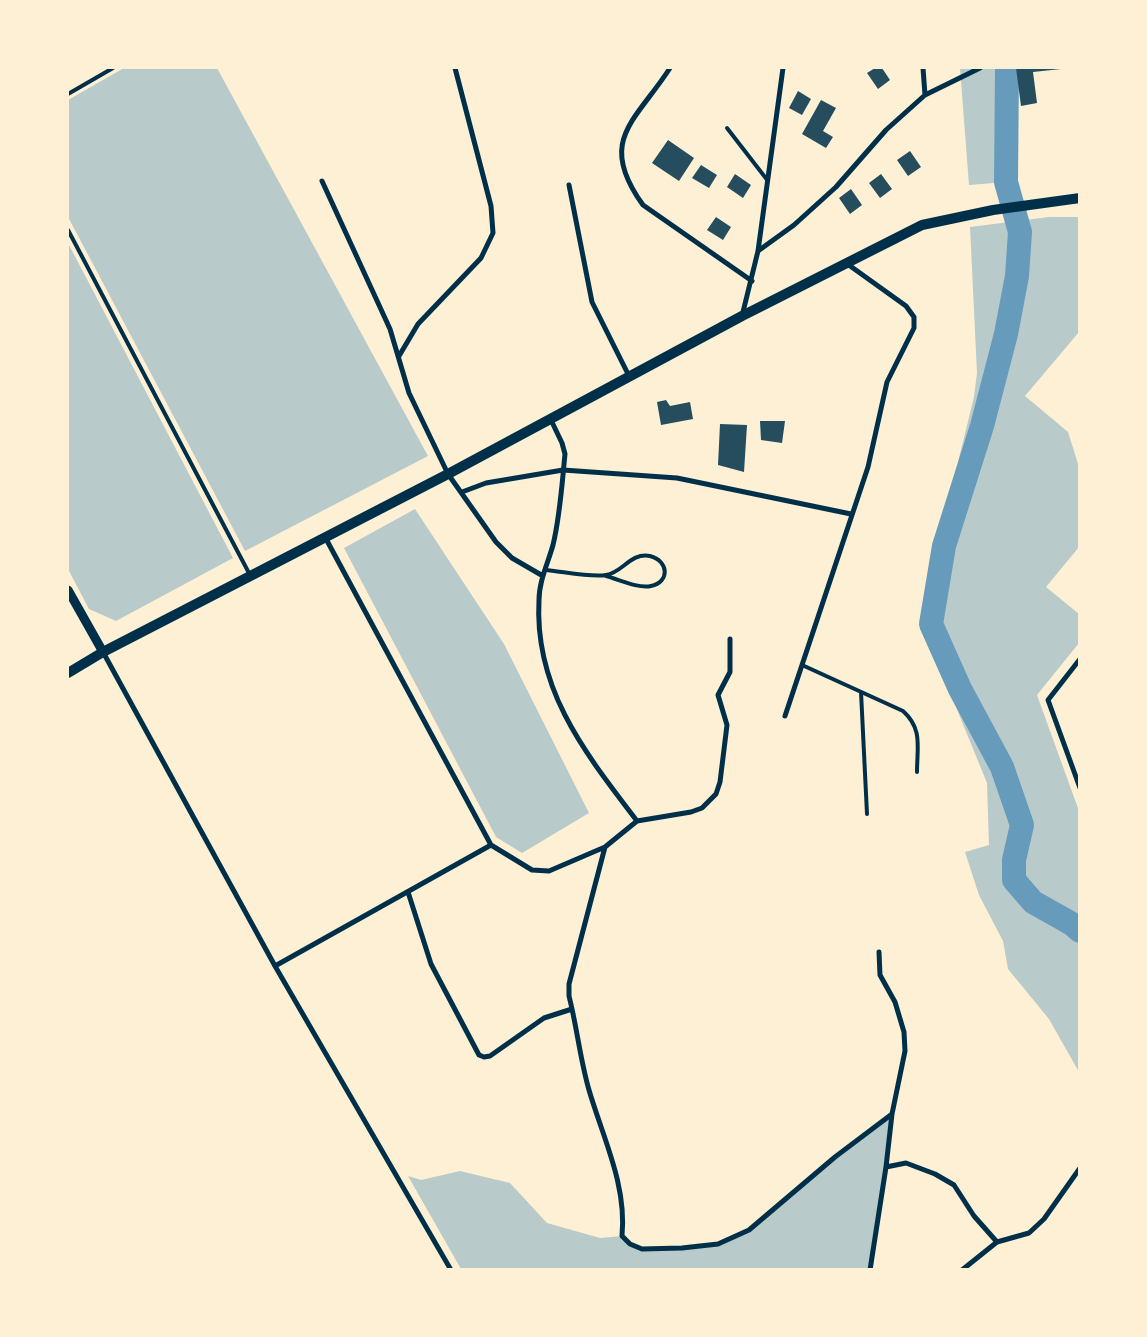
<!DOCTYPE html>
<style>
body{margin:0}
#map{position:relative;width:1147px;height:1337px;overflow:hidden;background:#fdf0d5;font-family:"Fira Sans",sans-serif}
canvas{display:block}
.frame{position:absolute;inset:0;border:69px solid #fdf0d5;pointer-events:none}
</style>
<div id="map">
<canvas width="1147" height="1337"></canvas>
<div class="frame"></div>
</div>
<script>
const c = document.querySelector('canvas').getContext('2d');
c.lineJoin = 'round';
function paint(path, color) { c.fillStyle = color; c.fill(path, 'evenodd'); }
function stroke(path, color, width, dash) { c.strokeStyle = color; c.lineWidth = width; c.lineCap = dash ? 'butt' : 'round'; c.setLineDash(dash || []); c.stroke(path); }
paint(new Path2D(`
 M124 68H217L428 456 245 551 68 217V100Z
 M960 68H1007L1006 182 969 185Z
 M1049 217H1079V332L1025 396 1068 432 1079 467V547L1046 587 1079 614V643L1037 695 1079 811V1072L1049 1019 1008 969 1003 941 979 895 965 852 989 845 987 783 929 641 924 617 929 580 974 397 977 373 970 227Z
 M68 243 233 558 116 621 89 609 68 569Z
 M415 509 504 644 589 813 522 853 496 837 344 548Z
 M892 1114 870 1269H461L408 1176 421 1180 460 1171 510 1183 547 1223 600 1238 622 1236 630 1244 642 1249 718 1244 749 1230Z`), '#b9caca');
stroke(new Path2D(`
 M1007 68 1006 182 1020 232 1017 276 1006 334 982 426 944 546 931 624 960 689 1002 767 1022 825 1014 860V880L1033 902 1072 924 1080 931`), '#669bbc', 24);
paint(new Path2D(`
 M875 68H882L890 80 878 89 867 73Z
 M1016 68H1061V69L1033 72 1037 103 1021 106Z
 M798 91 811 99 802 115 789 108Z
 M821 100 836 108 823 131 833 137 826 148 802 134Z
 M668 140 694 158 679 181 652 163Z
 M910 151 921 167 908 176 897 160Z
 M701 165 717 175 709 188 692 178Z
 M735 174 751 185 743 198 727 187Z
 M881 174 892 189 880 198 869 183Z
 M851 189 862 205 850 214 839 198Z
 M716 217 731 227 723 240 707 230Z
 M666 400 670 406 690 402 693 419 661 425 657 402Z
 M760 421H785L782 443 761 440Z
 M720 424 747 425 744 472 718 465Z`), '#264d5e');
stroke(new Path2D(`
 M68 94 113 68
 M727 128 768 181
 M68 230 250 575
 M545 570C560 571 592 578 606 575 622 573 631 552 650 556 669 561 670 582 651 586 638 589 618 579 606 576
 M802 665 903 711C923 729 917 747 917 772
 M861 692 867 814`), '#003049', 4);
stroke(new Path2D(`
 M670 68C636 121 596 140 643 205L752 281
 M923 68 925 95
 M322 181 390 329 409 393 448 474 496 542 512 558 543 576
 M569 185 592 302 629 376
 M758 251 794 225 836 187 886 130 925 95 980 68
 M742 316 758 251 783 68
 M399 356 418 324 481 258 493 233 491 206 455 68
 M551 420 562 443 565 454C562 484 560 516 553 545 548 563 539 581 539 600 534 690 586 754 637 821
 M462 492 486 483 563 470 677 478 851 514
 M103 652 275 966 451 1270
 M1080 659 1048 700 1080 788
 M785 716 868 467 887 382 914 328V317L906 306 846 263
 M491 845 532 870 549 871 605 847 637 821 691 812 702 808 716 794 720 782 727 725 718 695 730 672V639
 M605 847 569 984V996C577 1027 580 1059 589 1090 603 1138 627 1185 622 1236L630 1244 642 1249 682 1248 718 1244 749 1230 835 1157 892 1114
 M408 892 431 964 479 1055 484 1057 490 1056 544 1018 572 1009
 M275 966 491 845 325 537
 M886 1167 906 1163 935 1174 954 1185 974 1216 997 1242
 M870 1270 886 1167 892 1114 905 1051 904 1032 895 1002 880 975 879 952
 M962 1270 997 1242 1029 1233 1044 1219 1080 1168`), '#003049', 5);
stroke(new Path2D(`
 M68 590 103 652`), '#003049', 9);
stroke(new Path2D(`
 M68 673 103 652 448 474 742 316 922 225 993 210 1080 198`), '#003049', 10);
</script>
